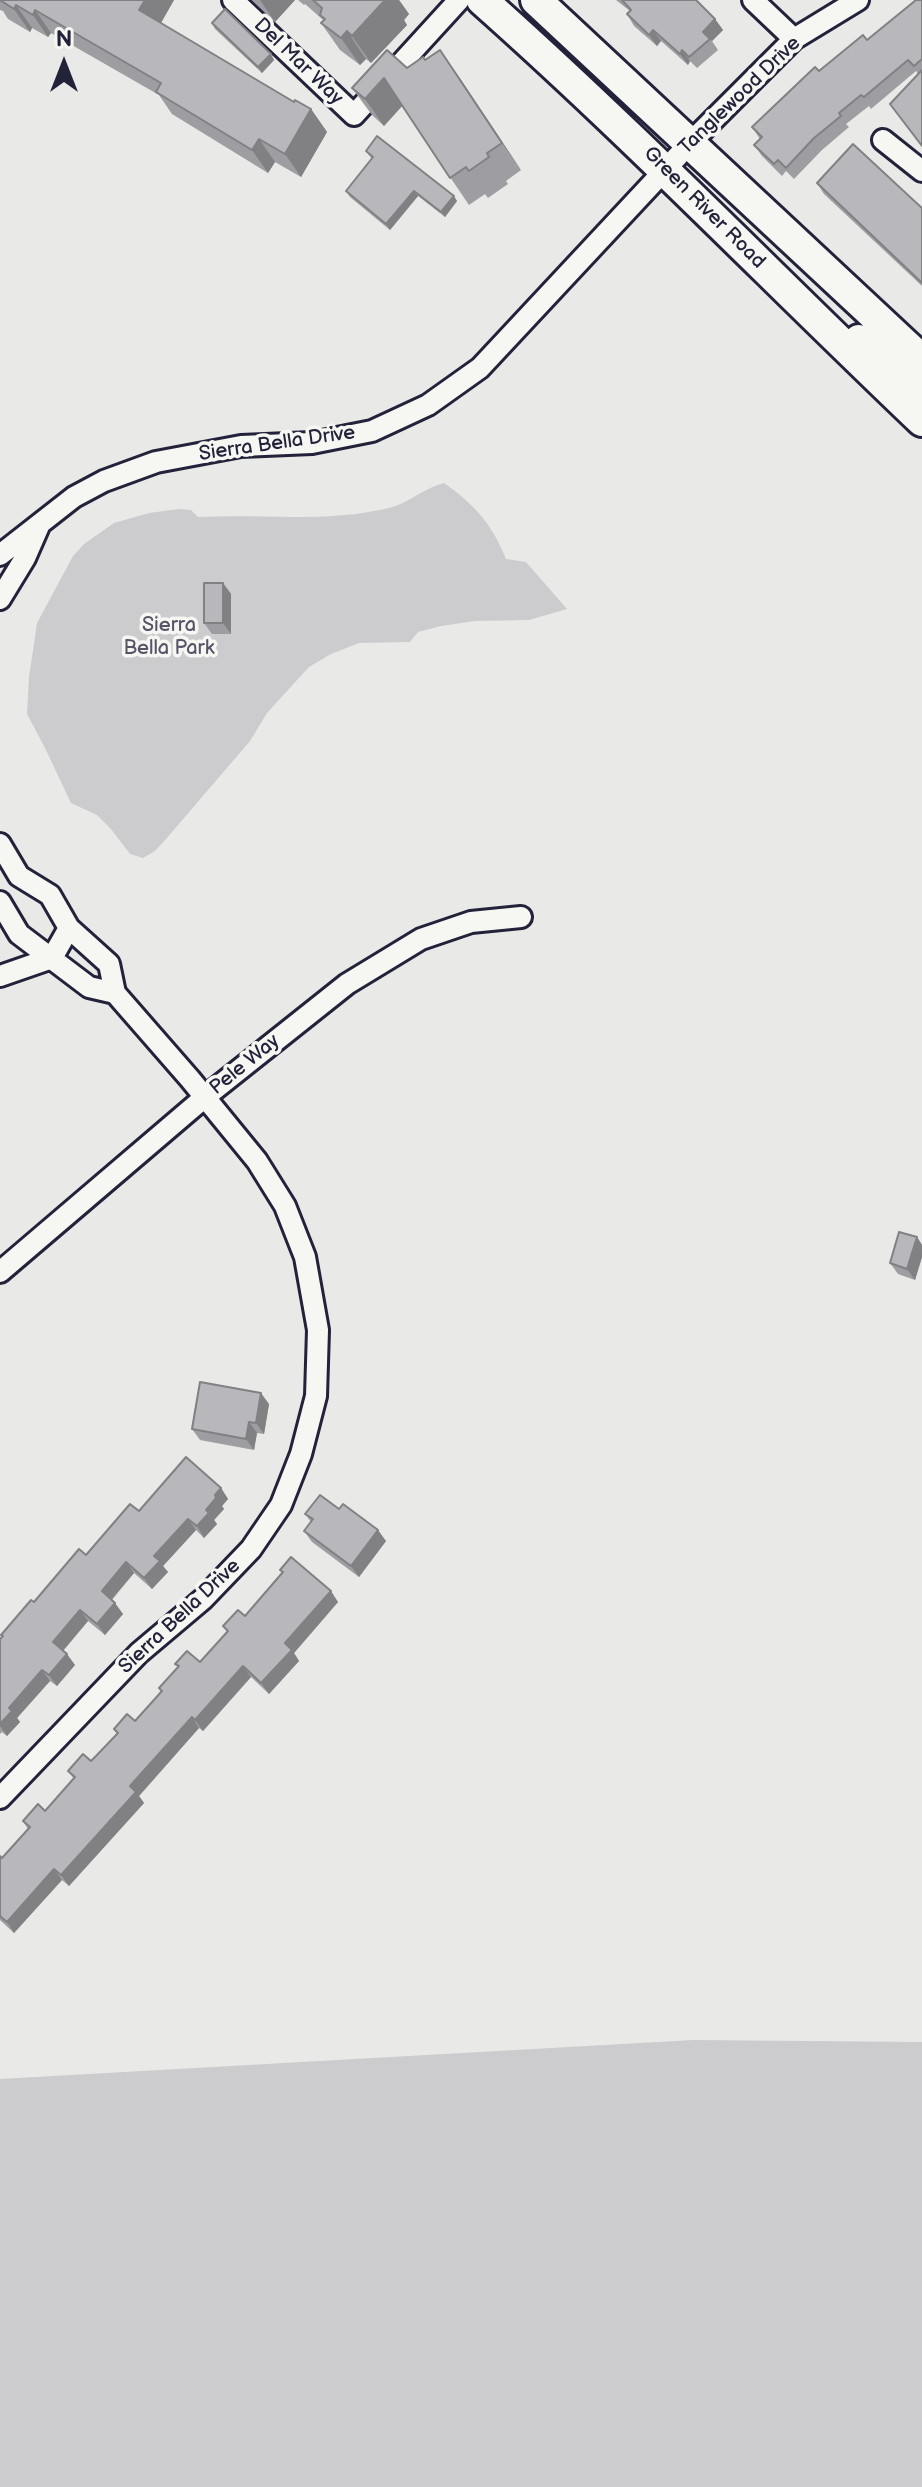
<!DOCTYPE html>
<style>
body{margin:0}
#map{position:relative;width:922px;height:2487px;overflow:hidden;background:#e9e9e7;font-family:"Balsamiq Sans",sans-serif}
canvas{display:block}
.north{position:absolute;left:24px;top:24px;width:80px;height:80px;-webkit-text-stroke:6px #f6f6f2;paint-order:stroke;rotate:0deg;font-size:22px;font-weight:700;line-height:32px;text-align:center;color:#22223b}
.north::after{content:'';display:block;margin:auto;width:28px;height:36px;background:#22223b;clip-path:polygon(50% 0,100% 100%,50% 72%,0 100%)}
</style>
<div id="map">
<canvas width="922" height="2487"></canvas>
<div class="north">N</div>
</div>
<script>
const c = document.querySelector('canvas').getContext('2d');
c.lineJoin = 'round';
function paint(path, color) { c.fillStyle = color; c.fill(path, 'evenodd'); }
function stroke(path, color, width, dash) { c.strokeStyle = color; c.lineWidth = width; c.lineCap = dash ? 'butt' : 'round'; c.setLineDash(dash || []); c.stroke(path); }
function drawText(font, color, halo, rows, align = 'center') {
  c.font = font + ' "Balsamiq Sans",sans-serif'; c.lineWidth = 7; c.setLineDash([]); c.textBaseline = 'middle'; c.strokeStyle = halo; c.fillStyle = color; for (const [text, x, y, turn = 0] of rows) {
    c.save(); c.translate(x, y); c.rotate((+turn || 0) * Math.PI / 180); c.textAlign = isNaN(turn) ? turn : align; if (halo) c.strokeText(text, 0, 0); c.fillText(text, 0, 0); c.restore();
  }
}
paint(new Path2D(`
 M444 483C474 504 492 524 506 559L526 562 567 609 529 620 475 621 441 626 418 632 410 642 359 643 331 654 309 667 267 713 250 741 166 839 155 851 143 858 130 854 111 829 97 815 71 803 45 748 27 714 29 677 37 623 73 556 84 544 114 523 149 513 179 509 191 510 198 517C261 514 327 523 389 508 409 503 424 488 444 483Z
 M693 2040 922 2042V2487H0V2079Z`), '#ccccce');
const street = new Path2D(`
 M233 0 354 115 459 0
 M753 0 794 39
 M883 140 922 171
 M0 555 74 497 104 481 156 462 241 446 312 443 372 431 428 405 480 368 691 142 794 39 858 0
 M0 599 25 558 39 526
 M0 844 19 876 50 895 69 928 109 964 115 993 190 1079 257 1161 285 1206 305 1257 318 1330 316 1396 301 1454 281 1505 251 1549 203 1599 139 1653 0 1798
 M0 902 19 934 89 987 115 993
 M0 976 52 958 69 928
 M0 1272 205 1097 347 984 421 939 471 922 521 917`);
const primary = new Path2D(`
 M482 0C634 135 775 281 922 421
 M536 0 922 360
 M859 340 891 362 922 392`);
stroke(street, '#22223b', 26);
stroke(primary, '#22223b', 36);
stroke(street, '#f6f6f2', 20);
stroke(primary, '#f6f6f2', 30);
paint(new Path2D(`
 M0 0H174L161 23 294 102 311 109 327 132 301 177 275 162 268 173 172 114 159 95 51 33 48 37 32 28 30 32 8 19 3 11 0 10Z
 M252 0H295L275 22Z
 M298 0H399L409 14 404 20 407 25 371 63 366 59 360 65 340 50 321 23 324 20 322 19 305 4 304 5Z
 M616 0H696L715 19 723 30 712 41 718 50 697 68 690 61 688 65 661 41 657 46 634 26 627 14 630 11Z
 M922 0V147L918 74 916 71 871 109 869 106 846 124 849 127 822 150 794 179 786 171 782 176 762 156 754 145 760 139 752 127 819 71 867 40Z
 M212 23 274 60 262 73 215 29Z
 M425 60 459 77 521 170 506 181 508 184 488 198 485 194 469 205 402 106 384 126 372 115 352 88Z
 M366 151 457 201 445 217 418 196 390 230 350 197 346 191 372 159Z
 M817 183 922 208V286L824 194Z
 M223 583 231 594V634H212L204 623Z
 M917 1237 922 1245V1257L915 1280 898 1274 890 1263Z
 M269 1404 264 1434 257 1433 254 1450 200 1440 192 1429Z
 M221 1488 228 1499 222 1506 224 1509 214 1520 217 1524 204 1538 196 1530 163 1566 168 1572 152 1589 134 1573 112 1600 123 1614 105 1635 88 1621 63 1651 75 1665 57 1686 50 1681 17 1718 20 1722 7 1736 2 1732 0 1734V1639L34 1602 139 1511Z
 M305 1514 386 1541 359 1577 312 1542 304 1531 311 1522Z
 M280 1570 338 1602 294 1653 299 1661 269 1694 251 1677 203 1731 199 1728 139 1796 144 1803 69 1886 62 1880 14 1933 0 1920V1856L2 1858 28 1829 23 1821 45 1811 74 1779 68 1771 91 1761 96 1756 117 1734 114 1729 135 1721 161 1692 159 1688 178 1667 175 1664 200 1662 227 1632 223 1626 245 1616 282 1573Z`), '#9e9ea2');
paint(new Path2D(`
 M145 0H174L155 33 139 10Z
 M260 0H295L275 22Z
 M385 0H399L409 14 404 20 407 25 371 63 352 36Z
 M16 5 32 28 30 32 14 9Z
 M35 10 51 33 48 37 33 15Z
 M715 19 723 30 712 41 703 32Z
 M653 30 661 41 657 46 649 35Z
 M347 31 366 59 360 65 341 38Z
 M440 50 459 77 521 170 502 143Z
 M682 50 690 61 688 65 680 54Z
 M271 54 274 60 262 73 258 67Z
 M384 78 403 105 384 126 365 99Z
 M311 109 327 132 301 177 285 154Z
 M259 139 275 162 268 173 252 150Z
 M414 191 418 196 390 230 386 224Z
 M454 196 457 201 445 217 441 212Z
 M223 583 231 594V634L223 623Z
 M917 1237 922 1245V1257L915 1280 907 1269Z
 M261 1393 269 1404 264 1434 256 1423Z
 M249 1422 257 1433 254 1450 246 1439Z
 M221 1488 228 1499 222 1506 224 1509 214 1520 217 1524 204 1538 197 1526 215 1495Z
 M188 1519 196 1530 163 1566 168 1572 152 1589 144 1578 154 1556Z
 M378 1530 386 1541 359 1577 351 1566Z
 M126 1562 134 1573 109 1602 102 1591Z
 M331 1591 338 1602 294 1653 299 1661 269 1694 261 1683 285 1643Z
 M115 1603 123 1614 105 1635 97 1624Z
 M80 1610 88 1621 61 1653 53 1642Z
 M67 1654 75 1665 57 1686 49 1675Z
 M243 1666 251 1677 203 1731 195 1720Z
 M42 1670 50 1681 17 1718 20 1722 7 1736 0 1726V1724L9 1708Z
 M192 1717 199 1728 139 1796 144 1803 69 1886 61 1875 130 1786Z
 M54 1869 62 1880 14 1933 7 1922Z`), '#818184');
const building = new Path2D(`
 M0 0H145L139 10 294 102 295 100 311 109 285 154 259 139 252 150 156 92 161 83 35 10 33 15 16 5 14 9Z
 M313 0H385L352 36 347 31 341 38 321 23 325 19 320 15 322 8Z
 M622 0H696L715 19 703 32 710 39 689 57 682 50 680 54 653 30 649 35 627 14 631 10Z
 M916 0H922V59L914 66 908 60 864 97 861 95 839 113 841 116 814 138 786 168 778 160 774 164 754 145 762 137 752 127 815 67 819 71 863 35 867 40Z
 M225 9 271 54 258 67 212 23Z
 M387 50 407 68 423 57 425 60 440 50 502 143 487 153 489 157 469 171 466 167 450 178 384 78 365 99 352 88Z
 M922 70V146L890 104Z
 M377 136 454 196 441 212 414 191 386 224 346 191 373 157 366 151Z
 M853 144 922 208V283L817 183Z
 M204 583H223V623H204Z
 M899 1232 917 1237 907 1269 890 1263Z
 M200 1382 261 1393 256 1423 249 1422 246 1439 192 1429Z
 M186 1457 221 1488 215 1495 216 1498 206 1510 209 1513 197 1526 188 1519 154 1556 160 1561 144 1578 126 1562 102 1591 115 1603 97 1624 80 1610 53 1642 67 1654 49 1675 42 1670 9 1708 12 1711 0 1724V1639L3 1636 1 1635 31 1600 34 1602 79 1549 86 1555 130 1504 139 1511Z
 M320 1495 339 1509 343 1504 378 1530 351 1566 304 1531 313 1519 305 1514Z
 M291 1557 331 1591 285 1643 292 1650 261 1683 243 1666 195 1720 192 1717 130 1786 136 1792 61 1875 54 1869 7 1922 0 1916V1856L2 1858 30 1827 23 1821 38 1804 45 1811 75 1777 68 1771 83 1754 91 1761 96 1756 118 1733 114 1729 127 1714 135 1721 162 1691 159 1688 179 1666 175 1664 187 1651 200 1662 228 1631 223 1626 238 1610 245 1616 283 1572 280 1570Z`);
paint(building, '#b8b8bc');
stroke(building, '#818184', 2);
drawText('20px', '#22223b', '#f6f6f2', [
 ["Del Mar Way",298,62,44],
 ["Tanglewood Drive",740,96,-44],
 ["Green River Road",704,208,45],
 ["Sierra Bella Drive",277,444,-8],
 ["Pele Way",245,1065,-39],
 ["Sierra Bella Drive",180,1617,-43]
]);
drawText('20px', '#555567', '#f6f6f2', [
 ["Sierra",169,626],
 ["Bella Park",169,649]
]);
</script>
